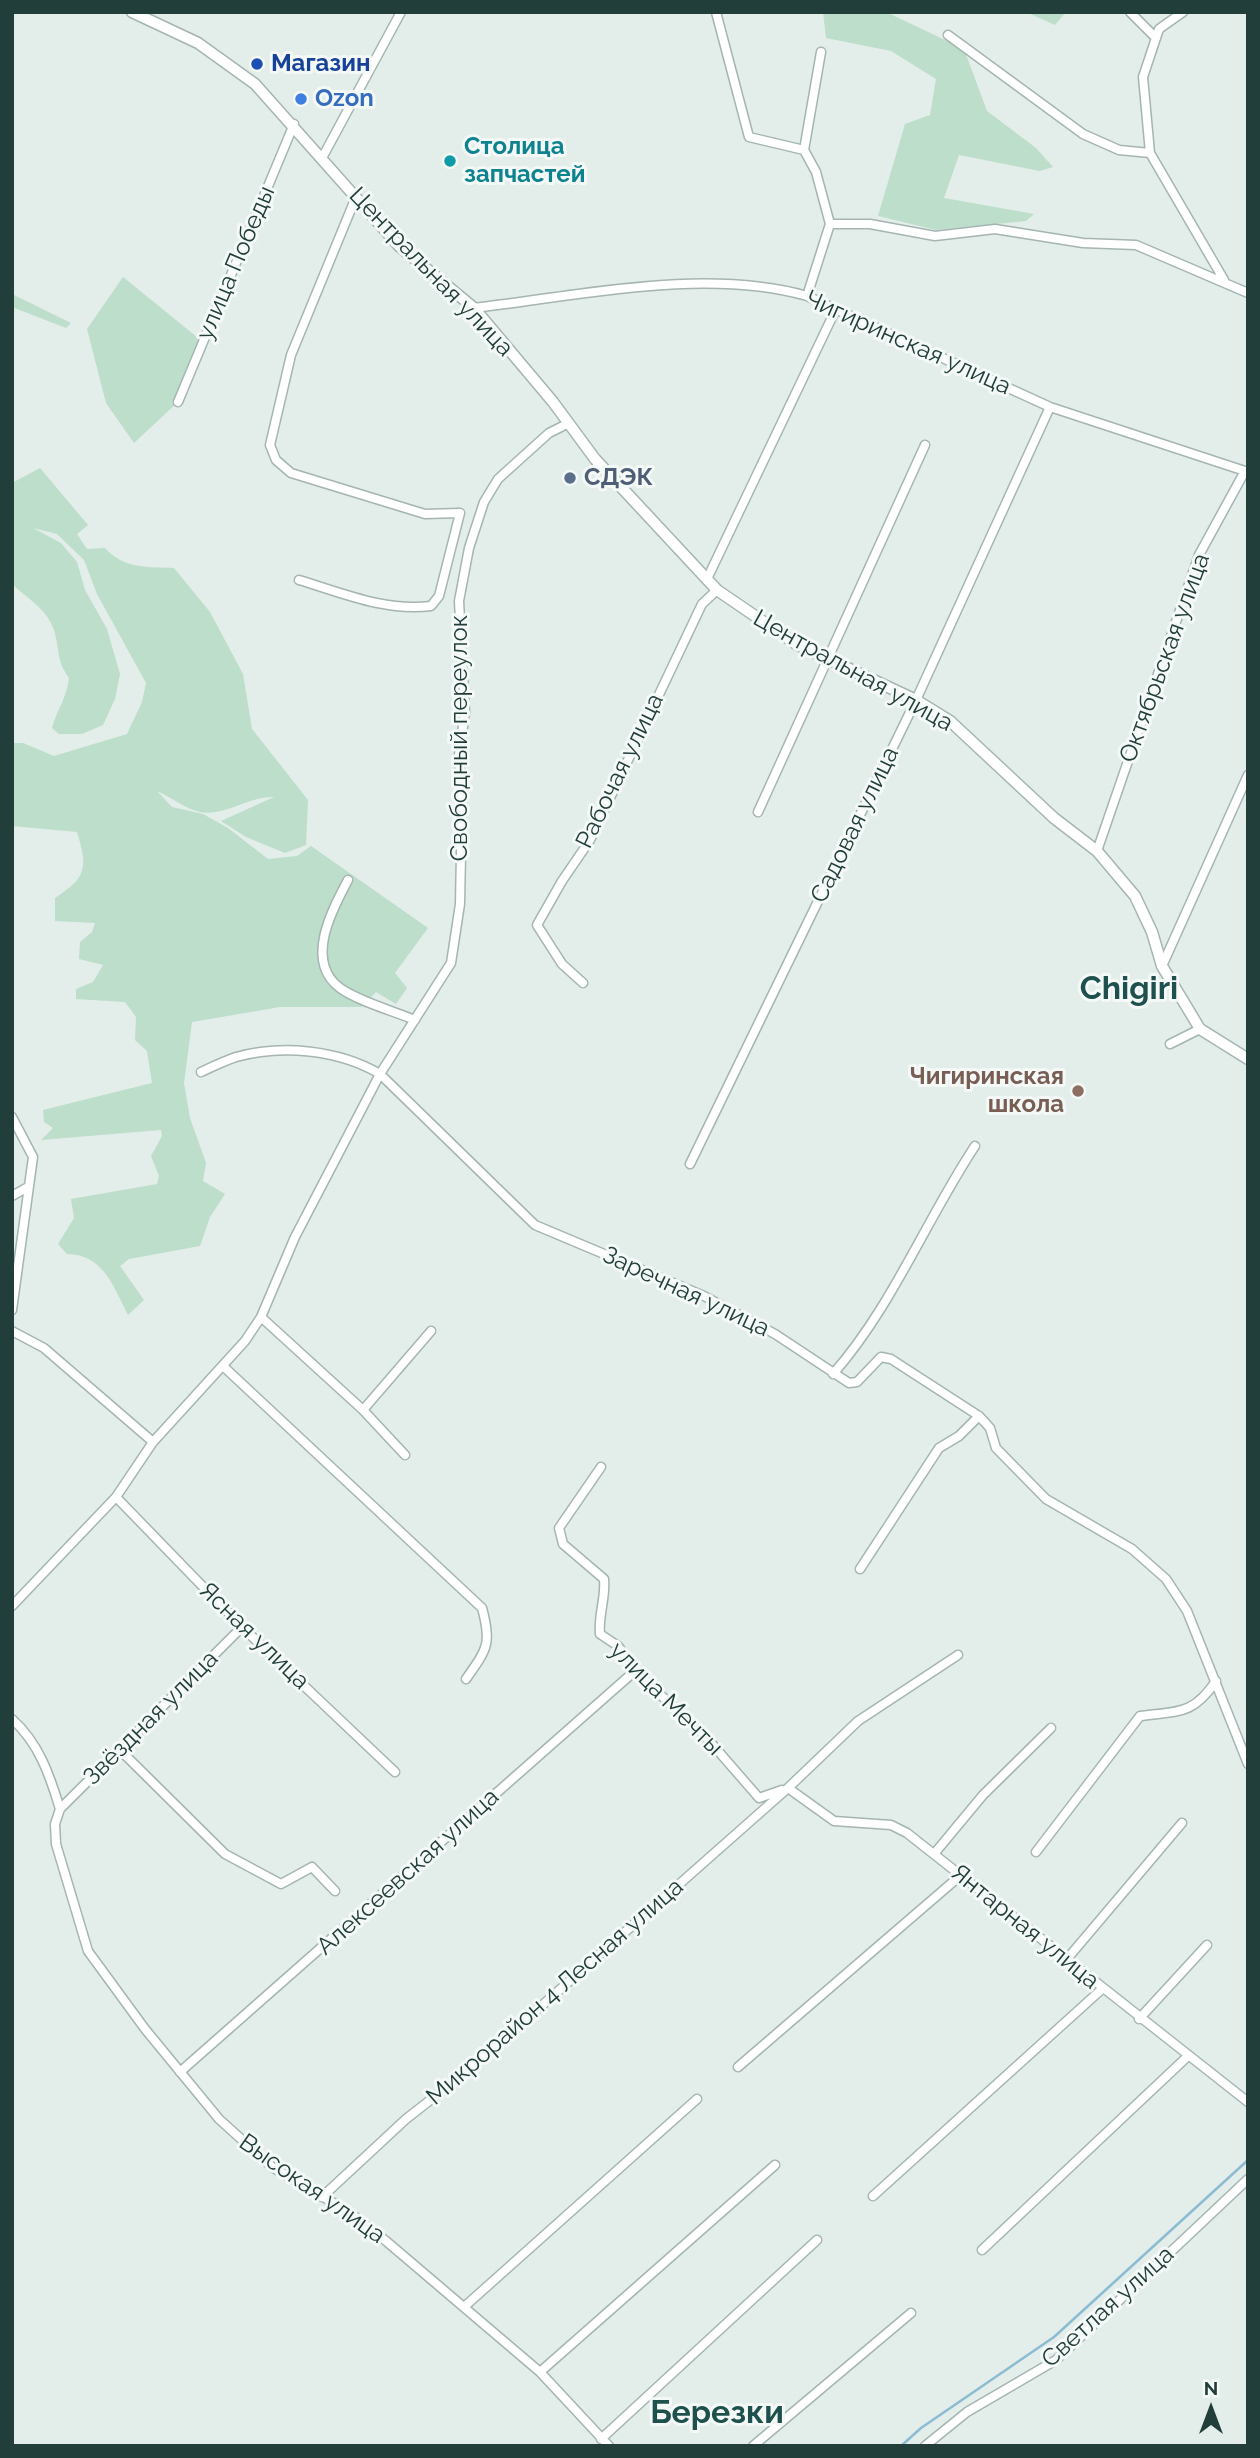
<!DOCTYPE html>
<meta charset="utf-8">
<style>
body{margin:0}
#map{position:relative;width:1260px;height:2458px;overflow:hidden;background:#e3edea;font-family:Raleway,sans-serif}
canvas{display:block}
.frame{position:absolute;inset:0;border:14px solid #223e3b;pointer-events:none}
.north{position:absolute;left:1176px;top:2374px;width:70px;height:70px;-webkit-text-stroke:5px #f4f9f7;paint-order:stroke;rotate:0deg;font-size:19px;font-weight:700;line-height:28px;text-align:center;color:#223e3b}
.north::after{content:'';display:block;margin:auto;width:24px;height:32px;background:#223e3b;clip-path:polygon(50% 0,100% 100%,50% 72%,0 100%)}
</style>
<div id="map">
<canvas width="1260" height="2458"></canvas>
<div class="frame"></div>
<div class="north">N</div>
</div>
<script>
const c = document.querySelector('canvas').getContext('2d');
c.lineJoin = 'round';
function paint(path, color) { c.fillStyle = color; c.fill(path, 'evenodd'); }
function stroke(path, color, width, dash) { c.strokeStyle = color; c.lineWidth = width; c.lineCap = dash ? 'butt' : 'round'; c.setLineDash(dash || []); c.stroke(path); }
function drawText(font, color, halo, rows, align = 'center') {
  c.font = font + ' Raleway,sans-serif'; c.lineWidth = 6; c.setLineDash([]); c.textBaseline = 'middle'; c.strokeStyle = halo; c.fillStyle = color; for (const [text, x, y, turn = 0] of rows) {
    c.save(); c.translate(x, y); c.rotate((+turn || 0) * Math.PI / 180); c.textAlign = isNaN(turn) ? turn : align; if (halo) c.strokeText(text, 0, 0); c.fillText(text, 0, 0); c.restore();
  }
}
paint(new Path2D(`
 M823 12H886L964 49 987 111 1036 148 1053 167 1040 171 959 155 944 198 1034 214 1026 221 936 230 878 216 905 124 930 115 936 79 891 51 826 38Z
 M1026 12H1066L1055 25Z
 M123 277 203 342 178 402 134 443 106 403 87 329Z
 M12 294 71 323 66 328 12 307Z
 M40 468 88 525 77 534 87 549 105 548C123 569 148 567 174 568L210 612 243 674 252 729 308 800 306 845 285 853 246 837 221 821 274 797C249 796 226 816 200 812 184 808 171 797 157 791L172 807 203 814 228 828 268 859 297 856 311 846 428 928 395 973 407 988 396 1004 376 992 361 1007H280L192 1022 184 1083 190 1118 206 1163 203 1181 225 1194 210 1217 200 1246 129 1259 120 1266 144 1300 128 1315C114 1287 103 1254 67 1254L58 1244 74 1218 71 1199 157 1184 159 1176 151 1156 162 1136 161 1130 41 1140 53 1128 44 1122 43 1110 152 1083 147 1051 135 1040 136 1017 125 1002 76 999V989L93 982 103 965 79 959 80 942 92 932 95 923 55 921V898C87 877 88 868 77 832L12 826V743H23L54 756 127 734 142 702 146 683 97 594 84 560 57 534 33 528 61 543 77 562 85 590 107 629 120 674 115 699 103 725 82 734H59L52 728C57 709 67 698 69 678 56 660 60 650 54 630 47 609 27 598 12 584V483Z`), '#bcdeca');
stroke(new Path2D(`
 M901 2446 921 2428 1054 2337 1248 2160`), '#8bbcd2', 2.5);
const minor = new Path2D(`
 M716 12 749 137 804 150
 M1130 12 1156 38
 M1183 12 1159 29 1143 77 1150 153 1224 280
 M948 35 1083 134 1119 150 1150 153
 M821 52 804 150 816 172 830 224
 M322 158 401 12
 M807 296 830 224H870L935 236 995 229 1083 243 1136 245 1248 293
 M474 308C578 296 705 267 807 296L1050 407 1248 472
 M178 402 294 124
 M707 579 835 311
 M299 580C342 593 386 612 431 606L439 596 460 513 425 514 291 473 276 460 270 445 291 355 356 197
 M758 812 925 445
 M1097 851 1199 555 1245 471
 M348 880C332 910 304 961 340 988 358 1001 393 1011 415 1020
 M1162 966 1248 775
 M583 983 562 964 537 925 562 881 590 840 702 604 717 590
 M1170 1044 1200 1029
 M201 1072C212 1067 224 1061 236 1057 282 1044 339 1050 380 1074L535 1225 704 1296 775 1334 849 1383 857 1382 881 1357 891 1359 979 1416 990 1428 996 1448 1046 1499 1132 1549 1166 1579 1187 1611 1248 1764
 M12 1117 33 1157 12 1310
 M690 1164 916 700 1050 407
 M12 1196 28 1187
 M261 1317 363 1410 405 1455
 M12 1331 44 1348 153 1442
 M224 1367 482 1608C492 1644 487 1649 466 1679
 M833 1374C892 1307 926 1220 975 1146
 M363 1410 431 1331
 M601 1467 559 1528 563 1544 604 1579C606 1598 598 1615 600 1634L618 1646 640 1676 706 1737 759 1798 782 1790
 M116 1497 242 1627 395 1772
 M860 1569 939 1448 959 1436 979 1416
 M12 1606 116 1497 153 1442 245 1341 261 1317 295 1237 380 1074 451 963 460 904 462 803 459 755 465 712 459 601 469 548 484 502 498 479 549 433 569 423
 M242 1627 60 1809 55 1824 56 1844 88 1951 145 2029 219 2119 272 2167 349 2212 386 2241 540 2372 609 2446
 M12 1719C39 1743 50 1776 60 1809
 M121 1751 225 1854 281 1884 312 1867 335 1891
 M788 1788 834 1821 891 1825 907 1833 1248 2102
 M1036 1852 1140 1716C1179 1711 1193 1715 1216 1681
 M934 1854 983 1795 1051 1728
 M1067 1959 1182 1823
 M1139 2019 1207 1945
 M738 2067 961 1875
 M180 2072 636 1670
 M873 2196 1102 1989
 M322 2197 406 2119 470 2069 788 1788 858 1721 958 1655
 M982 2250 1188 2056
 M464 2307 697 2099
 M540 2372 775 2165
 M601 2439 817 2240
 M753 2446 911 2313
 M925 2446 967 2412 1056 2360 1248 2179`);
const tertiary = new Path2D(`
 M132 12 198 43 255 84 399 246 474 308 553 402 595 459 717 590 796 644 916 700 950 721 1054 818 1097 851 1135 896 1152 932 1162 966 1200 1029 1248 1059`);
stroke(minor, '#a5b5b2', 11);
stroke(tertiary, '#a5b5b2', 13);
stroke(minor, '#fff', 8);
stroke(tertiary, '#fff', 10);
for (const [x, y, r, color] of [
 [257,64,7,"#1a4fb4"],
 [301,99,7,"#3f7fe0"],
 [450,161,7,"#0f9aa8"],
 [570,478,7,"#5c6f8a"],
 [1078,1091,7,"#8d6e63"]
]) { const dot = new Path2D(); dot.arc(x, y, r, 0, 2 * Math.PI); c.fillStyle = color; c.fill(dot); stroke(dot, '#f4f9f7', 2.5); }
drawText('bold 24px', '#164399', '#f4f9f7', [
 ["Магазин",271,64]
], 'left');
drawText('bold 24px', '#366cbe', '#f4f9f7', [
 ["Ozon",315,99]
], 'left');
drawText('bold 24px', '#0d838f', '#f4f9f7', [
 ["Столица",464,147],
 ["запчастей",464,175]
], 'left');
drawText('24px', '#223e3b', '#f4f9f7', [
 ["улица Победы",236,263,-67],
 ["Центральная улица",431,272,46],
 ["Чигиринская улица",908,343,24],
 ["Октябрьская улица",1165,658,-70],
 ["Центральная улица",853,671,29],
 ["Свободный переулок",460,738,-90],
 ["Рабочая улица",620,771,-64],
 ["Садовая улица",855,825,-64],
 ["Заречная улица",686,1292,25],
 ["Ясная улица",254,1636,44],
 ["улица Мечты",666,1699,45],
 ["Звёздная улица",151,1718,-45],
 ["Алексеевская улица",408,1872,-42],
 ["Янтарная улица",1025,1927,39],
 ["Микрорайон 4 Лесная улица",555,1992,-41],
 ["Высокая улица",312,2189,35],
 ["Светлая улица",1108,2307,-42]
]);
drawText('bold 24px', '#4e5e75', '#f4f9f7', [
 ["СДЭК",584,478]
], 'left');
drawText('bold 24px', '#785e54', '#f4f9f7', [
 ["Чигиринская",1064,1077],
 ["школа",1064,1105]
], 'right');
drawText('bold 32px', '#1e514d', '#f4f9f7', [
 ["Chigiri",1129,989],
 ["Березки",717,2413]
]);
</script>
